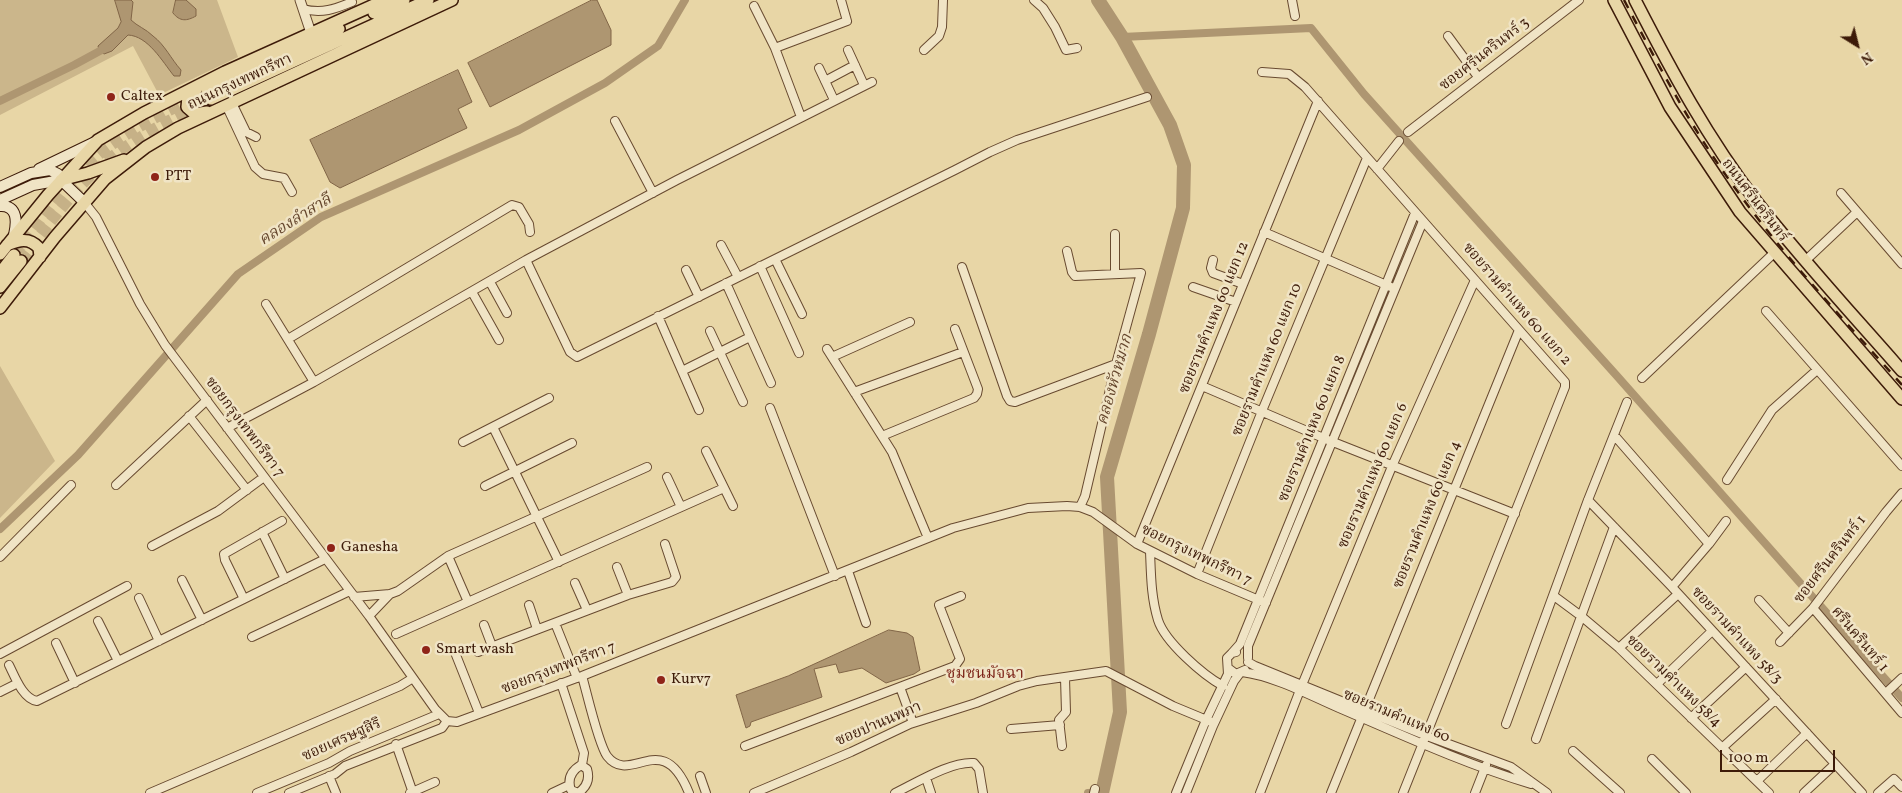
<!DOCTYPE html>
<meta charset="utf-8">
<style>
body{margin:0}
#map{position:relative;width:1902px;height:793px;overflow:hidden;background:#e8d6a6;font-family:Vollkorn,serif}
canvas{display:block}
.north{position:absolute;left:1832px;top:20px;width:50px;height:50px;-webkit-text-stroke:4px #f0e4c5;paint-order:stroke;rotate:144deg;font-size:14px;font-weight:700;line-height:20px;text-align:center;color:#3d1b09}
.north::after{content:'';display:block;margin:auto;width:18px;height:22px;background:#3d1b09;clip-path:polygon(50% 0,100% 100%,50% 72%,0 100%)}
.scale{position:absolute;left:1720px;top:750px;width:115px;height:22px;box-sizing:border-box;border:2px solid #3d1b09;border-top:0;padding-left:6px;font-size:15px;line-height:18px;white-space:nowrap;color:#3d1b09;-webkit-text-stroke:4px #f0e4c5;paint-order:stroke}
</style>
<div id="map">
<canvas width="1902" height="793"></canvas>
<div class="north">N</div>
<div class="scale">100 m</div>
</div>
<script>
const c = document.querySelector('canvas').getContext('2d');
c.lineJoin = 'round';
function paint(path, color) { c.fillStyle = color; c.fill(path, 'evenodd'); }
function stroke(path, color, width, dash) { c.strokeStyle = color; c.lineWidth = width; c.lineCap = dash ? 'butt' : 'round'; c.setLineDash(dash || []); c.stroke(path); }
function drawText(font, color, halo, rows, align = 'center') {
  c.font = font + ' Vollkorn,"Noto Serif Thai",serif'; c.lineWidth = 5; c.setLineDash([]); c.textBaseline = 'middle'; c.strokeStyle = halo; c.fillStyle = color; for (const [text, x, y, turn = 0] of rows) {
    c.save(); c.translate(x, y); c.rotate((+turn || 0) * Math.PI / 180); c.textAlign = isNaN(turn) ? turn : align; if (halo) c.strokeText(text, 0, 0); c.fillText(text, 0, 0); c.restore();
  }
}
paint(new Path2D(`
 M0 0H217L238 57 159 95 133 46 0 115Z
 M0 366 55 461 0 518Z`), '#cbb68b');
const water = new Path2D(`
 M115 0H131L133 2 131 20C137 26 146 29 153 36 165 45 171 59 181 70L180 76H174C162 61 148 36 128 35L112 51 104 54 99 50 98 46 118 28 121 22Z
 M176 0H186L196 9V16C187 21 180 22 173 13Z
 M592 0H597L611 30V45L490 107 468 63Z
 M458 70 472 102 458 109 467 128 340 188 330 182 310 140Z
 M889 630 907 633 913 637 920 670 914 674 886 683 862 668 839 673 836 664 814 669 822 697 751 722 750 726 746 728 736 695 788 676Z`);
paint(water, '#ae9671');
stroke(water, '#816547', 1);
stroke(new Path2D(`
 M1122 37 1311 28 1364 94 1617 376 1902 698
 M0 101 74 65 109 46
 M0 529 78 455 238 274 321 217 519 130 605 83 658 46 685 0
 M1088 793 1102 792`), '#ae9671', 8);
stroke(new Path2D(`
 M1098 0 1122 37 1170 125 1184 165 1183 208 1149 334 1107 477 1120 712 1102 793`), '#ae9671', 14);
stroke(new Path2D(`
 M14 255C43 218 71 174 110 146 140 124 175 108 207 91
 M21 261C50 223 79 181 118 152 147 131 179 115 211 99`), '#c6b187', 11, [11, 5.5]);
const minor = new Path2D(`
 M1034 0 1043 8 1055 27 1066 50 1077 48
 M1292 0 1295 16
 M754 6 775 48 801 117
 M303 9C322 14 335 9 352 2
 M1448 36 1478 77
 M775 48 847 21 841 0
 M848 50 864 85
 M924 50 939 36 942 27 943 0
 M819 68 834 100
 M1262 72 1289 74 1305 87 1565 382V387L1403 793
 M825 81 855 65
 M232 103 246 132 256 137
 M226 105 255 167 263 174 284 178 292 192
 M615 121 653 193
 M1408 132 1579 0
 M1377 169 1399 141
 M1841 193 1902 264
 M84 202 96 217 140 304 165 345 369 616 435 709 447 721 457 722 582 676 953 528 1028 508 1067 506 1080 507 1093 512 1137 544 1197 574 1266 603
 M1264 232 1391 287
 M1115 234V273
 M721 245 738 277
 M775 259 802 314
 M526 260 570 352 577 357 955 170 990 152 1017 140 1147 97
 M1213 260 1211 268 1213 273 1243 284
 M1805 261 1857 212
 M760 266 799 353
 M962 267 1007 396 1010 401 1015 402 1116 364 1141 273 1075 276 1072 272 1067 251
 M686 270 699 297
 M490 282 507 313
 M726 283 771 383
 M1193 287 1236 302
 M472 292 499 340
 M266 304 314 382
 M1766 311 1902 466
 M658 316 699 410
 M710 331 743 402
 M288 339 512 205 519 207 529 224 530 232
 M827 349 892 452 928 538
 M832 357 910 322
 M682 371 750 337
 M1642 378 1774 253
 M1202 386 1328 440 1515 514
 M854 392 963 352
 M770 408 835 576
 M189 416 247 490
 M493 427 559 562
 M227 428 314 382 526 260 677 180 872 82
 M1614 435 1709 544
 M882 436 974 398 977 394 978 389 955 329
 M463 442 549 398
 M706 451 733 506
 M667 477 681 507
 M1727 480 1772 410 1817 370
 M116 485 207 400
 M485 486 572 443
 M1588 500 1672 587 1862 793
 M1080 507 1085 496 1116 364
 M262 532 285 579
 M1137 544 1318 101
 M152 546 218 511 264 477
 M1150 551C1151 575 1151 597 1158 620 1165 642 1203 675 1223 686
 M448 556 468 602
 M0 557 71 485
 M617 567 628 595
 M848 571 866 623
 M1197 574 1262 411 1367 158
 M182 580 202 620
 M575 583 587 610
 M1672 587 1709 544 1726 521
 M1554 596 1581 616 1619 648 1769 793
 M354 597 390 594 398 591 448 556 647 467
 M139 598 159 641
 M244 599 225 560 224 554 282 521
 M1759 600 1789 633
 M529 605 537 629
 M1813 608 1902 713
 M369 616 390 594
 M98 621 118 661
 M555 623 577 678
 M484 625 492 646
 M396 634 724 488
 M252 637 350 591
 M1780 642 1813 608 1886 512 1902 493
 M56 643 75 683
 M1619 648 1678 594
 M454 650 479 713
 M478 652 628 595 672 582 676 577 665 544
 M1232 653 1240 644 1415 213
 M0 654 127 586
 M1248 658V646L1423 221
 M1248 662 1255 666 1427 736 1511 767 1547 793
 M9 665C15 677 23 699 37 701L325 559
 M1228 668 1236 674 1245 670
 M1242 672C1274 676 1309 695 1339 708 1402 735 1465 764 1531 784
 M582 676C587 693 598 743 607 756 631 787 662 726 689 793
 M561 683 584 753 582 765
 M1657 684 1712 631
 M900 687 913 723
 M0 692 18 683
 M1886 693 1902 678
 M1691 718 1746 667
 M1506 724 1588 500 1627 402
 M1011 729 1060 725
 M1536 739 1614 527
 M396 744 413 793
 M745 746 955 666 960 659 939 605 961 596
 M1062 746 1059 720 1066 712 1065 678
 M1722 748 1776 699
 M1573 751 1620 793
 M1652 759 1686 793
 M581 765 587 769C590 779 587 787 578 793L571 790C567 779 571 771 581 765Z
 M329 776 336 793
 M700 776 706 793
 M926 778 931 793
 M1757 781 1807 733
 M150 793 400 686 413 678
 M257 793 329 763 350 751 439 714
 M289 793 335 774 345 766 442 728 447 721
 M410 793 435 782
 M552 793 569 785
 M754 793 851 752 910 724 976 703 1018 686 1037 681 1106 671 1173 706 1214 723
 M895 793C916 783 951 761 974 763L979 769 983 793
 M1094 793 1095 789
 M1176 793 1206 720 1228 674 1227 658 1232 653 1236 652
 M1186 793 1213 726 1234 681 1240 673
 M1260 793 1302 685 1393 464 1475 280
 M1331 793 1519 330
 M1475 793 1486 765
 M1804 793 1835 764
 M1878 793 1894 779 1902 787`);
const tertiary = new Path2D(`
 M300 0 311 33`);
const secondary = new Path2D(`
 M39 169 95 142
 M0 187 31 173 50 170 58 174 61 180 84 202
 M0 200 33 185 61 180
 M0 206C18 205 17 222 14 235`);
const primary = new Path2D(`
 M1614 0 1670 107 1740 212 1902 399
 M1635 0C1671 70 1708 139 1756 201 1802 260 1853 315 1902 371
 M374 13 404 0
 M196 90 188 97 187 107 195 114 207 112
 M207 91 339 29
 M211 99 428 0
 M61 180 88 173 124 160
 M7 245C19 240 29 237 39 248L40 257
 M0 254 48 195 98 140 144 113 225 72 385 0
 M0 273 14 255
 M0 287 21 261
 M0 308 55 237 105 179 146 147 178 128 452 0`);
stroke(minor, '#684a30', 10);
stroke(tertiary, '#684a30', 11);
stroke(secondary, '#3d1b09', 12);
stroke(primary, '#3d1b09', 14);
stroke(minor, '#f0e4c5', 8);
stroke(tertiary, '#f0e4c5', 9);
stroke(secondary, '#f0e4c5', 10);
stroke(primary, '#e8d6a6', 11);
stroke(new Path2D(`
 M1624 0C1659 66 1693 132 1738 192 1787 260 1846 322 1902 385`), '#3d1b09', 2.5, [9, 9]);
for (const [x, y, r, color] of [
 [111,97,5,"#8f2418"],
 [155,177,5,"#8f2418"],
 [331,548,5,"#8f2418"],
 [426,650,5,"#8f2418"],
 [661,680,5,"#8f2418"]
]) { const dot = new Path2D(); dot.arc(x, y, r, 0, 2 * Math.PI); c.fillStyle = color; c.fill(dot); stroke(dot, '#f0e4c5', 2); }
drawText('15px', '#3d1b09', '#f0e4c5', [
 ["ซอยศรีนครินทร์ 3",1485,55,-38],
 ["ถนนกรุงเทพกรีฑา",240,83,-25],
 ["ถนนศรีนครินทร์",1754,201,53],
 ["ซอยรามคำแหง 60 แยก 2",1516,305,49],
 ["ซอยรามคำแหง 60 แยก 12",1215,318,-68],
 ["ซอยรามคำแหง 60 แยก 10",1268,360,-68],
 ["ซอยกรุงเทพกรีฑา 7",244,428,53],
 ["ซอยรามคำแหง 60 แยก 8",1313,429,-68],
 ["ซอยรามคำแหง 60 แยก 6",1374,476,-67],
 ["ซอยรามคำแหง 60 แยก 4",1428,515,-68],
 ["ซอยกรุงเทพกรีฑา 7",1196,556,26],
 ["ซอยศรีนครินทร์ 1",1831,560,-52],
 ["ซอยรามคำแหง 58/3",1736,636,47],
 ["ศรีนครินทร์ 1",1859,640,50],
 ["ซอยกรุงเทพกรีฑา 7",559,669,-21],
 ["ซอยรามคำแหง 58/4",1673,682,44],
 ["ซอยรามคำแหง 60",1396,717,23],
 ["ซอยปานนพภา",879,725,-23],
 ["ซอยเศรษฐสิริ",342,741,-24]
]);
drawText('15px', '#3d1b09', '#f0e4c5', [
 ["Caltex",121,97],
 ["PTT",165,177],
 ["Ganesha",341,548],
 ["Smart wash",436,650],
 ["Kurv7",671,680]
], 'left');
drawText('italic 16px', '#65462d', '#f0e4c5', [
 ["คลองลำสาลี",296,221,-32],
 ["คลองหัวหมาก",1116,380,-74]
]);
drawText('16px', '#7a1f14', '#f0e4c5', [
 ["ชุมชนมัจฉา",985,675]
]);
</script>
